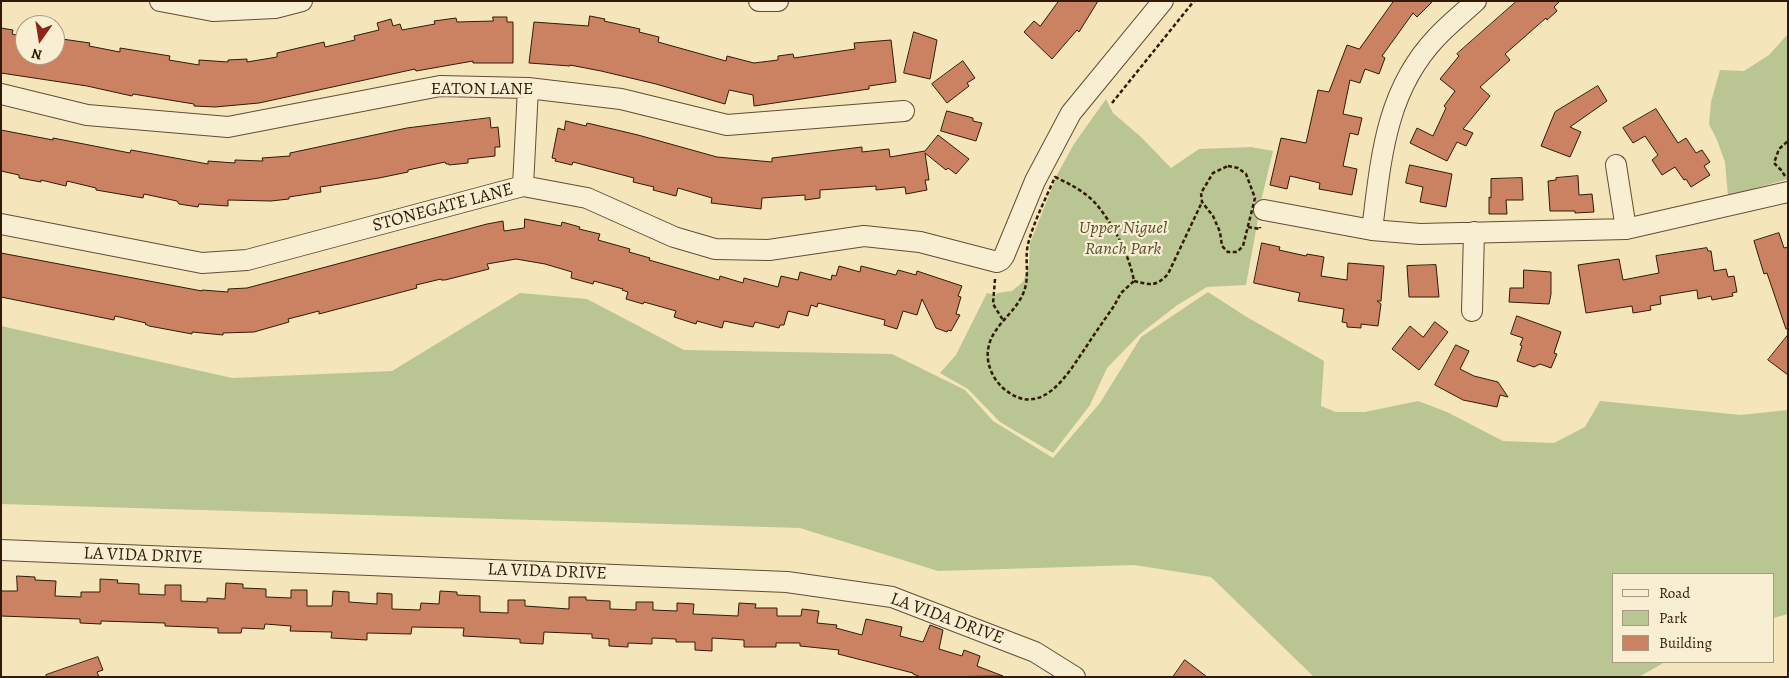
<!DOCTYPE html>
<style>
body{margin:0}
#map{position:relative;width:1789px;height:678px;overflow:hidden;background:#f5e5ba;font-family:Alegreya,serif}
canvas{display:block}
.frame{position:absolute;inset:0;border:2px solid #321a09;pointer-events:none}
.legend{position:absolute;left:1612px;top:573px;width:162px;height:90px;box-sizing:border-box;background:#f8eed2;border:1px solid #a99982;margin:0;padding:6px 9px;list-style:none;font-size:15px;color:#321a09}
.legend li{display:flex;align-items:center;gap:10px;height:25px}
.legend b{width:25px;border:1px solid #a99982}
.north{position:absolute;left:15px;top:15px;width:50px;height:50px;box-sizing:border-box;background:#f8eed2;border:1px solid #a99982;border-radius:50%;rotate:193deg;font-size:14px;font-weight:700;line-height:20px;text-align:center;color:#321a09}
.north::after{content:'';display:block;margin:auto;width:18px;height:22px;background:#8f2418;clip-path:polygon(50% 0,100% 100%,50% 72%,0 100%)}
</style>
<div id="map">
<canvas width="1789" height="678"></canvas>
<div class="frame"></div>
<ul class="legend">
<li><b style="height:6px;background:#f8eed2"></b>Road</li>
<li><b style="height:14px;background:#b9c592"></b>Park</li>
<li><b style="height:14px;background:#ca8263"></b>Building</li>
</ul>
<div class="north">N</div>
</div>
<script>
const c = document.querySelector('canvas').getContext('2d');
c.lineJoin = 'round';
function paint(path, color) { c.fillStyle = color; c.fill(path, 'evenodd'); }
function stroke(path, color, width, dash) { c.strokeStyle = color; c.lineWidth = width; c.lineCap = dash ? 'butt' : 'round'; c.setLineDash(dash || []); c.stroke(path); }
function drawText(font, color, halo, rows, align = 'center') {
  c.font = font + ' Alegreya,serif'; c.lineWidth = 4.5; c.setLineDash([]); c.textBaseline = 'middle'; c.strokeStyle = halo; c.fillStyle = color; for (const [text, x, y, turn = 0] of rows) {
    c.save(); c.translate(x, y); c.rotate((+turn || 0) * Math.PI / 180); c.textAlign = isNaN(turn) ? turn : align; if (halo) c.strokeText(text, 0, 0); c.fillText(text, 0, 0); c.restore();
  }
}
paint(new Path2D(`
 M1788 34V179L1728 196 1725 162 1717 140 1709 124 1711 102 1720 70 1744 71 1769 55Z
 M1106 99 1113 113 1141 137 1171 168 1199 149 1251 147 1273 151 1262 197 1246 285 1207 287 1176 306 1140 334 1107 368 1090 405 1053 453 1000 422 968 389 940 373 956 355 987 293 996 295 997 293 1012 291 1023 282 1029 265 1030 243 1058 173 1074 144Z
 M1208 292 1245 316 1324 361 1321 406 1336 412H1365L1418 401 1447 412 1503 441 1554 443 1585 427 1600 401 1741 415 1788 410V614L1773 618V574H1613V662H1665L1639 677H1314L1211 577 1134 565 938 571 800 528 1 504V326L232 378 392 371 520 293 587 299 684 350 892 354 965 390 993 421 1053 458 1100 403 1141 337Z`), '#b9c592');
const building = new Path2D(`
 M1059 1H1098L1079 32 1077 30 1052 59 1024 32 1034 21 1040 26Z
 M1394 1H1433L1417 17 1413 13 1382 56 1385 58 1379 74 1365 69 1360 83 1350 80 1343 114 1362 118 1358 135 1350 133 1343 166 1357 169 1352 195 1319 189 1320 183 1290 176 1287 189 1270 185 1281 138 1306 143 1318 90 1329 92 1347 45 1359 49Z
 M1517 1H1560L1554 7 1557 11 1547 20 1546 18 1505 54 1510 60 1480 87 1490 96 1463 129 1473 133 1466 146 1457 142 1447 161 1410 143 1417 128 1433 136 1446 108 1444 106 1455 91 1440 79 1459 56 1457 54Z
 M590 16 605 19 604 21 640 29 639 32 659 37 658 42 726 61 727 56 754 63 778 60V56L793 54 794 58 855 49 854 43 891 40 896 82 869 86V89L754 106 753 95 729 90 725 104 656 84 601 71 570 65V66L529 63 534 22 588 26Z
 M493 17H507V22H513V63H473V61L416 71 415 69 259 103 215 107 194 106V104L133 94 132 96 87 86 1 73V28L13 30 12 34 25 37V55H55V38L90 43 89 46 120 52V48L170 56 169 60 199 65V60L228 62V60L247 59V62L277 57V53L324 42 325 47 355 40 354 36 379 30 377 23 391 19 393 26 400 24 402 30 435 24 434 21 456 18 457 22 493 21Z
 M914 32 937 40 930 79 904 73Z
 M963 61 975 78 967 83 969 86 947 103 932 84Z
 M1598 86 1607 101 1570 127 1581 132 1570 157 1541 146 1555 112Z
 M1656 109 1678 143 1686 138 1696 153 1702 150 1710 162 1704 166 1710 175 1691 187 1686 179 1684 180 1675 167 1662 175 1652 160 1658 155 1645 136 1633 143 1623 128Z
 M947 111 973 118V121L982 123 976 141 941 131Z
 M490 118 491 128 498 127 500 147H495V156L468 159V163L449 165V164H446L445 162 408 170V172L379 178 320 187 321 192 289 197V199L271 201 228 200V206L199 204 198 207 179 204 177 201 144 194 143 198 96 190V188L67 181 66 186 41 180V182L19 178V175L1 171V130L53 140V138L130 153 131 150 208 164V161L235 163V160L263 161 262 158 290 156V153L407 128Z
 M566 121 586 126 587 123 638 135 717 157 772 162V158L862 147V152L889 149 890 157 925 151 938 135 969 159 956 174 948 168 946 170 925 153 929 180H925L927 190 906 194 905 187 876 190V186L820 190V198L805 200V195L762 198 761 209 711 203 712 198 678 188 676 196 653 190 654 187 633 182 634 178 573 162 572 165 555 161 556 159 552 158 558 128 564 130Z
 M1410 165 1452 174 1446 207 1420 202 1423 187 1406 183Z
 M1578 176 1579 195 1592 194 1594 212 1575 213V211H1550L1548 181 1556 180V178Z
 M1522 178 1523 200H1506L1507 214H1489V197L1491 198V179Z
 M525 219 561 226 562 222 580 227 579 229 600 234 598 240 630 249 629 252 650 258 649 260 719 280 720 276 743 283 744 278 778 287 781 276 798 280 800 272 831 280 832 275 836 276 839 266 860 272 861 266 896 275 898 270 916 275 917 271 962 286 958 296 961 297 956 314 960 315 951 331 948 330 947 332 936 328 922 299 917 315 903 311 897 329 884 325 885 320 818 303 817 307 811 305 808 316 788 311 784 325H780L779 328 755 322 753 327 724 321 722 328 697 321 696 324 674 317 676 311 644 302 643 304 626 299 628 292 622 290 623 289 594 281 593 284 571 278 572 272 545 264 516 259 487 264 489 269 445 280H441V279L416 285 417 288 319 314V311L288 319 289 322 254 332 223 333V335L192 332V334L149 326 145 324 146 323 115 316 114 320 1 297V253L202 291V290L228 292V289L247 288 487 224 503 221 504 231 524 228Z
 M1779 233 1784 248 1788 247V329H1786L1767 273 1764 274 1754 241Z
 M1262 243 1280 247 1279 250 1306 256 1307 254 1324 257 1321 276 1347 280 1348 263 1384 266 1381 301H1377L1381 304 1378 326 1361 324V328L1347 327V323L1342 322 1344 309 1298 301 1300 293 1254 283Z
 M1707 248 1708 251H1711L1714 271 1726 269 1728 277 1734 276 1737 292 1732 293 1733 296 1712 300 1711 296 1698 299 1697 290 1660 296 1661 304 1650 306 1651 310 1633 313 1632 306 1586 313 1578 265 1619 259 1623 280 1659 273 1656 256Z
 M1436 265 1439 297H1409L1407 266Z
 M1524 270 1551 272V294L1549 304 1509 302 1510 288H1523Z
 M1517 316 1561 332 1554 353 1557 354 1551 368 1540 364 1534 367 1517 361 1522 346 1520 345 1523 338 1511 334Z
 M1435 322 1448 332 1419 370 1392 349 1410 326 1423 337Z
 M1788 335V375L1768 360Z
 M1456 345 1469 351 1460 369 1474 376 1498 382 1508 397 1500 395 1497 407 1463 400 1435 385Z
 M17 576 35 577V580L56 581 55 596 81 597V592H100V579L118 580 117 583 139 584V594L165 595V585H181V601L207 602V598L225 599 226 583 243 584V588L266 589V597L291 598V590H307V606H332L333 591 349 592V602L377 604V593L392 594V609L420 610 421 603 439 604 440 591 457 592V595L480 596V612L508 613V600H525V606L569 609V597H586V600L610 601V609L636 610V602H653V610L677 611V603L694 604 693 614 738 616 739 603 756 604 755 608H777V616H801L802 609 819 611 817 623 837 625 836 628 862 635 866 619 902 627 900 636 923 642 930 625 943 630 939 649 962 656 964 650 980 656 977 666 1003 676 921 677 913 674V673L838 654 839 650 800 646V643H776V647H744V640L712 638V651L695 650V642H676V639L652 638V644L628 643V647L609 646V639L592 638V634L544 632 543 644 520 643V639L463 636 464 628 412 627 411 634 367 633V640L331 638 332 632 290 631 291 626 265 624 264 629 242 628 241 633H218V628L165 626V623L101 621V624L80 623V619L1 616V591H17Z
 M98 657 103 670 97 672 99 677H46V675Z
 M1185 660 1207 677H1173Z`);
paint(building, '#ca8263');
stroke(building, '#321a09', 1);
const minor = new Path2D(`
 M160 1 213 11 275 8 302 1
 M759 1H778
 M1 94 87 115 228 127 440 86 528 88 621 99 727 125 904 111
 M1616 165 1626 229
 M523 186 528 88
 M1264 210 1372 230 1420 234 1626 229 1788 192
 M1 224 202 263 247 260 523 186 587 198 674 237 715 249 769 250 864 236 920 242 997 262 1001 260 1004 256 1035 181 1071 113 1163 1
 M1372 230C1381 160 1385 92 1436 38 1448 25 1463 13 1476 1
 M1472 311 1474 232
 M1 550 787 582 892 597 1035 652 1075 677`);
stroke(minor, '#634d35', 22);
stroke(new Path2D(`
 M1112 103 1194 1
 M1228 166 1238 168 1246 174 1255 198 1243 246 1237 252H1228L1222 246 1220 232 1213 216 1202 202 1201 193 1213 173Z
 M1785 176 1781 170 1774 163 1779 149 1788 141
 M1055 177C1070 184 1086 192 1097 205 1114 226 1129 254 1134 281L1121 293 1114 306C1105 319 1095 333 1086 347 1067 375 1041 421 1003 388 993 379 986 364 988 350 991 327 1012 316 1022 296 1031 278 1024 262 1028 244 1034 221 1046 198 1055 177Z
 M1248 227 1260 229V227
 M995 279 993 304 1003 320
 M1134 281C1151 285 1156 287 1168 274L1202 202`), '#321a09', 2.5, [4, 2.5]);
stroke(minor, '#f8eed2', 20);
drawText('18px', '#321a09', '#f8eed2', [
 ["EATON LANE",482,90],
 ["STONEGATE LANE",443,208,-15],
 ["LA VIDA DRIVE",143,556,2],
 ["LA VIDA DRIVE",547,572,2],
 ["LA VIDA DRIVE",947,619,20]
]);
drawText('italic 18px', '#5a4d32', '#f8eed2', [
 ["Upper Niguel",1123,229],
 ["Ranch Park",1123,250]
]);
</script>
